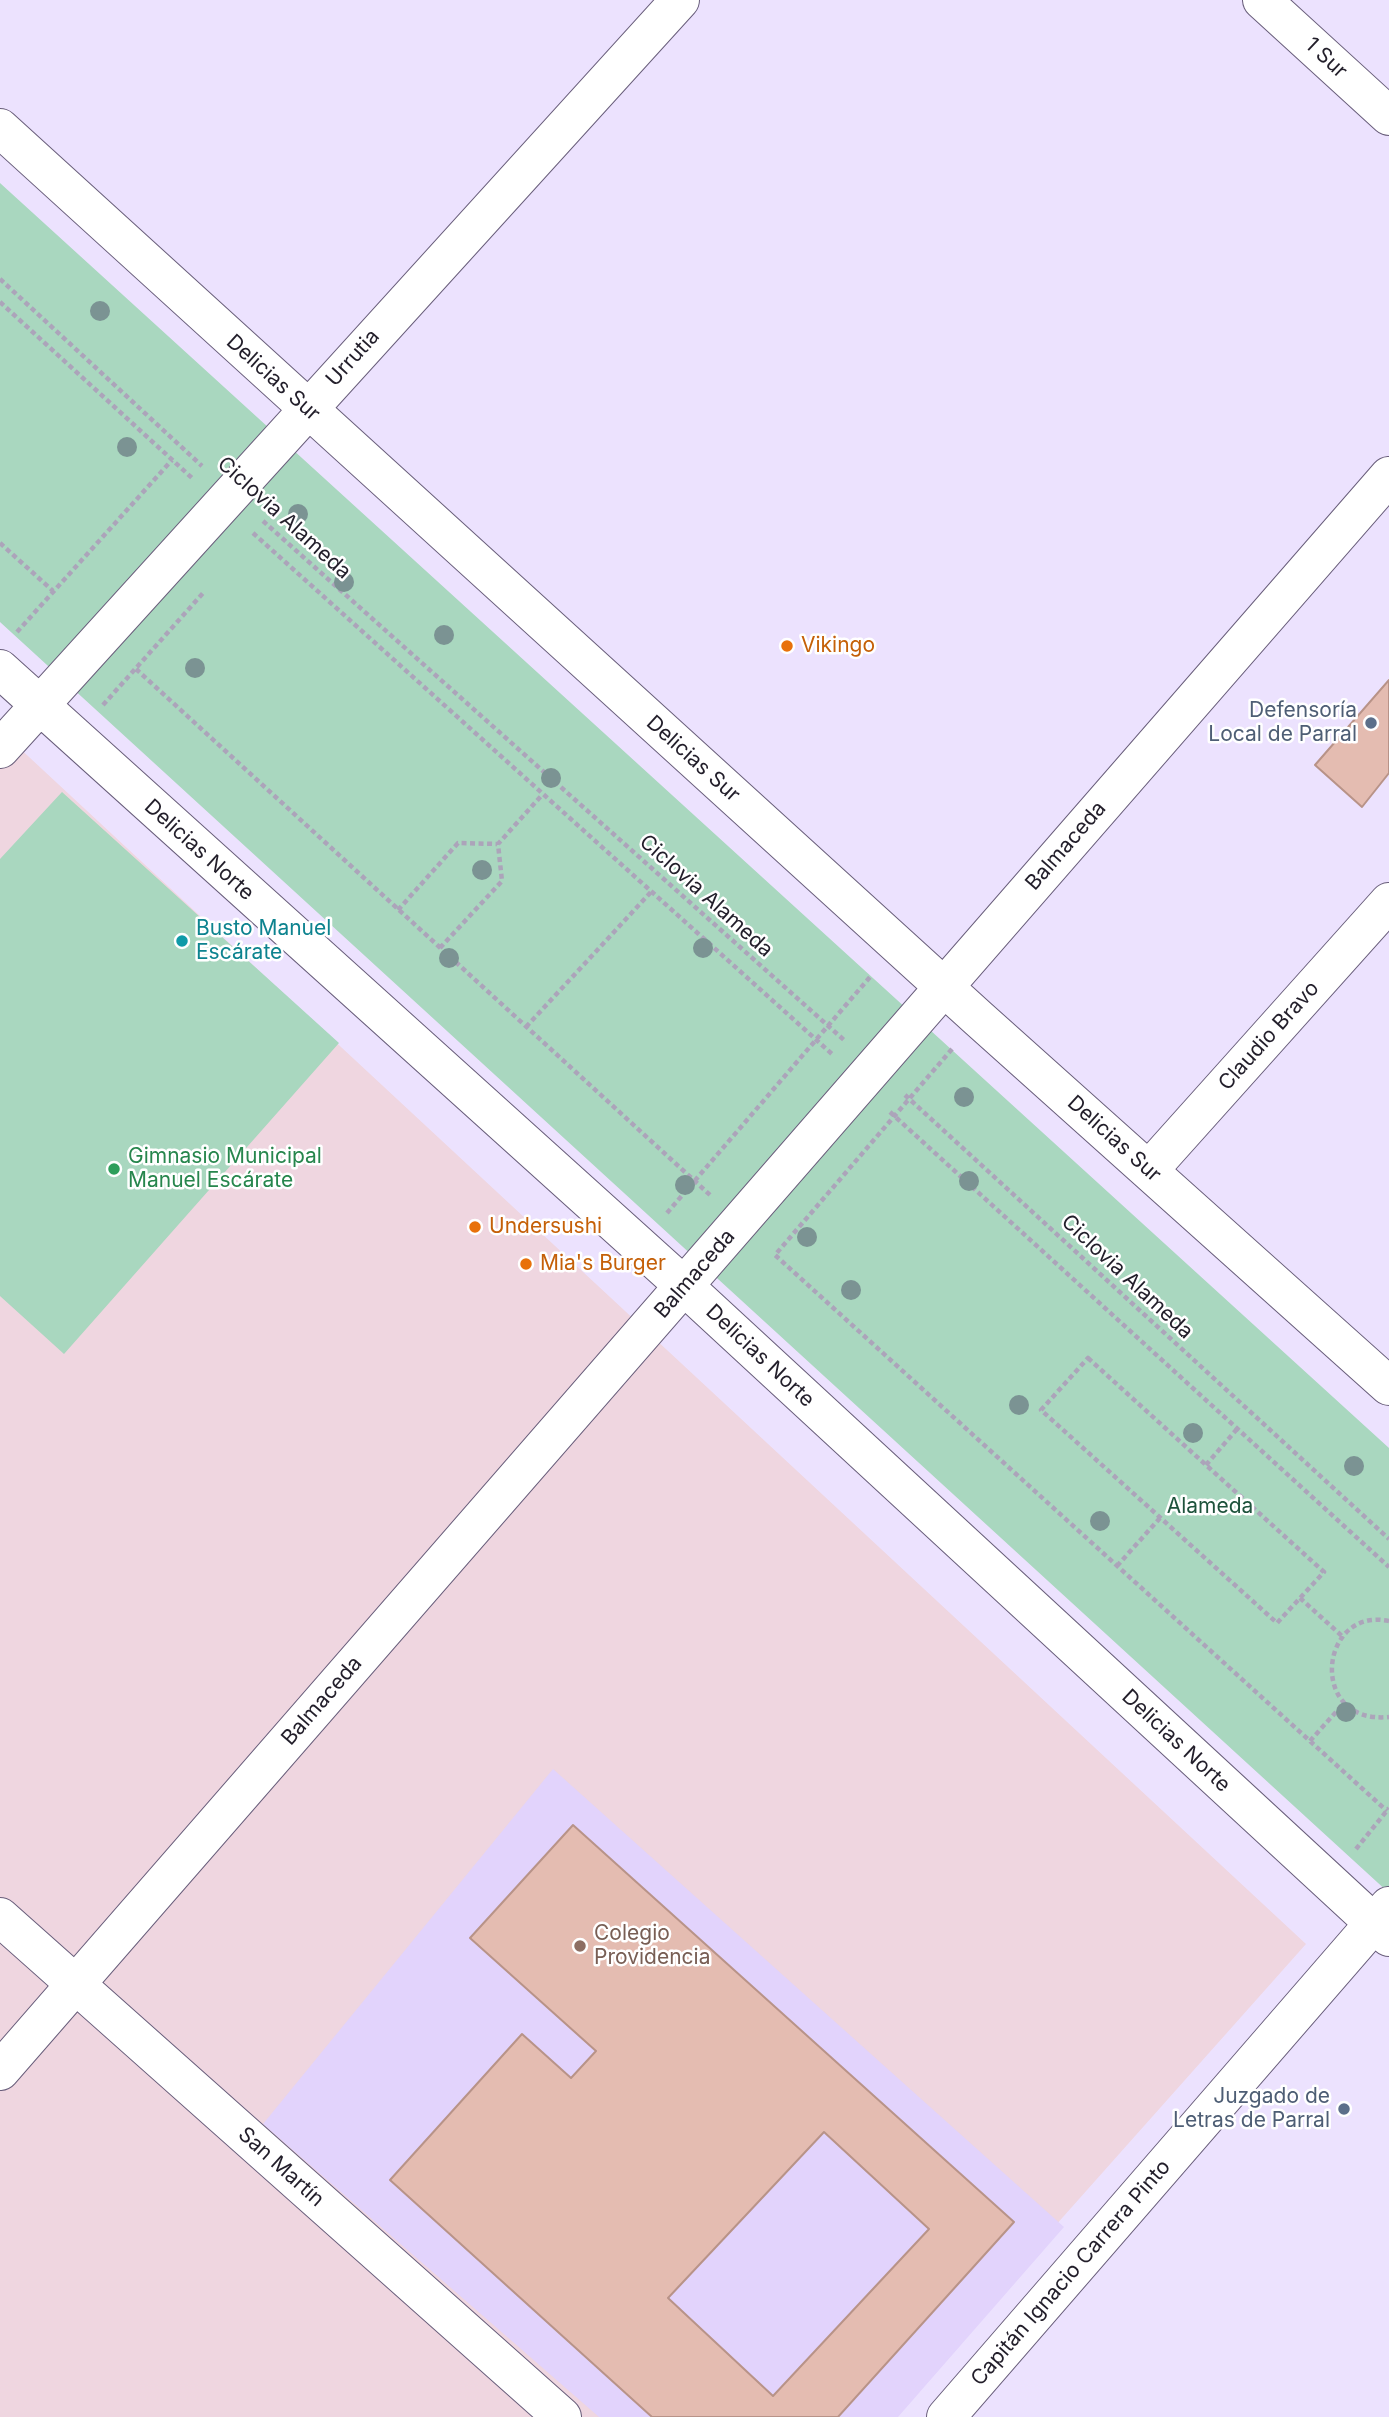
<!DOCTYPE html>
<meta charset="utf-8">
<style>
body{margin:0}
canvas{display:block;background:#ece2fe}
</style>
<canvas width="1389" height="2417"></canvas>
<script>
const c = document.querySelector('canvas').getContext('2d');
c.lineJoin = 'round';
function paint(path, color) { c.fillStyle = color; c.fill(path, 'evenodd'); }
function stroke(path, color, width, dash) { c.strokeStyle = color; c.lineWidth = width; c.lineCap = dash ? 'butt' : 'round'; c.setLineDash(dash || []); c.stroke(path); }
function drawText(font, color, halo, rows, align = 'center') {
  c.font = font + ' Inter,sans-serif'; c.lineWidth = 5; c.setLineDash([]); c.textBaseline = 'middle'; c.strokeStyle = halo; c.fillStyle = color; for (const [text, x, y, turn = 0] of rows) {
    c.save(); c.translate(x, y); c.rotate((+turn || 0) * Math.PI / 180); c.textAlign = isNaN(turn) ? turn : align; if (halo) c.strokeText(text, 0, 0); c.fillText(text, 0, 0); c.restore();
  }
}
paint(new Path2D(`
 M0 730 1306 1944 885 2417H0Z`), '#efd6e0');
paint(new Path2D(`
 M553 1769 1064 2227 898 2417H599L263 2124Z`), '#e2d3fc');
paint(new Path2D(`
 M0 183 1389 1448V1893L0 622Z
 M62 792 339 1043 64 1354 0 1296V859Z`), '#a9d7bf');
const building = new Path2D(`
 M1389 680V773L1362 807 1315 765Z
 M573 1825 1014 2222 838 2417H652L390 2180 522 2034 571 2078 596 2051 470 1938ZM824 2132 929 2229 773 2396 668 2298Z`);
paint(building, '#e4bcb1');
stroke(building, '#b89388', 2);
const minor = new Path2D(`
 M1262 0 1389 116
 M1149 1170 1389 902
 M0 1917 562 2417`);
const tertiary = new Path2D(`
 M0 128 978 1018 1389 1386
 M0 669 684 1286 1389 1937
 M0 749 680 0`);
const secondary = new Path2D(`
 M0 2071 1389 476
 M946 2417 1389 1906`);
stroke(minor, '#695e7b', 40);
stroke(tertiary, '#695e7b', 40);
stroke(secondary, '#695e7b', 40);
stroke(new Path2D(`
 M0 279 202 466
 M0 302 192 478
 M263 521 844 1040
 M253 533 832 1054
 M0 543 53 591
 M17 632 172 460
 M136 669 710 1195
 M103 705 204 592
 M398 910 458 843 497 844
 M440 948 502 881 498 844 542 795
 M526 1027 651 892
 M952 1049 775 1255 1387 1811
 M905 1095 1389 1539
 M890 1112 1389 1567
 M667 1213 870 977
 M1088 1358 1324 1572 1277 1623 1041 1410Z
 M1206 1465 1237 1429
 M1117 1566 1160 1518
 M1300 1598 1342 1636
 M1389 1621C1319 1606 1307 1725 1389 1717
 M1310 1741 1344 1703
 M1356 1849 1389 1808`), '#aca4ba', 4.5, [5, 3.5]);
stroke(minor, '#fff', 38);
stroke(tertiary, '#fff', 38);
stroke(secondary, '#fff', 38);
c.fillStyle = '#7b9393';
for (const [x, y] of [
 [100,311],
 [127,447],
 [298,514],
 [344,582],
 [444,635],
 [195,668],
 [551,778],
 [482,870],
 [703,948],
 [449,958],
 [964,1097],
 [969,1181],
 [685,1185],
 [807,1237],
 [851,1290],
 [1019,1405],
 [1193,1433],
 [1354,1466],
 [1100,1521],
 [1346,1712]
]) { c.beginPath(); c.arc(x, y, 10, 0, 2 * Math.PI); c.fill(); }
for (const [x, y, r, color] of [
 [787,646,7,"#e8710a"],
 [1371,723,7,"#5c6f8a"],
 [182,941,7,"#0f9aa8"],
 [114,1169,7,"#2e9e5b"],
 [475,1227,7,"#e8710a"],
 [526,1264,7,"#e8710a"],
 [580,1946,7,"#8d6e63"],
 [1344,2109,7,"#5c6f8a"]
]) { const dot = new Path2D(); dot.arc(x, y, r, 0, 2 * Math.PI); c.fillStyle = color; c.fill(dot); stroke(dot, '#fff', 2.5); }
drawText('21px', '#221e2a', '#fff', [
 ["1 Sur",1326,58,43],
 ["Urrutia",353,358,-48],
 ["Delicias Sur",273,378,42],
 ["Ciclovia Alameda",284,518,42],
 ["Delicias Sur",693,759,42],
 ["Balmaceda",1066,846,-49],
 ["Delicias Norte",199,850,42],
 ["Ciclovia Alameda",706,896,42],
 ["Claudio Bravo",1269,1036,-48],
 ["Delicias Sur",1114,1139,42],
 ["Balmaceda",695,1274,-49],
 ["Ciclovia Alameda",1127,1277,43],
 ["Delicias Norte",760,1356,43],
 ["Balmaceda",322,1701,-49],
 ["Delicias Norte",1176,1741,43],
 ["San Martín",281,2167,42],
 ["Capitán Ignacio Carrera Pinto",1071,2273,-49]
]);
drawText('21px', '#c56008', '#fff', [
 ["Vikingo",801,646],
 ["Undersushi",489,1227],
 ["Mia's Burger",540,1264]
], 'left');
drawText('21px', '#4e5e75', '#fff', [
 ["Defensoría",1357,711],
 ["Local de Parral",1357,735],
 ["Juzgado de",1330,2097],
 ["Letras de Parral",1330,2121]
], 'right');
drawText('21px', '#0d838f', '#fff', [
 ["Busto Manuel",196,929],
 ["Escárate",196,953]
], 'left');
drawText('21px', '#27864d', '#fff', [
 ["Gimnasio Municipal",128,1157],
 ["Manuel Escárate",128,1181]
], 'left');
drawText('21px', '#1e533c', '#fff', [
 ["Alameda",1210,1507]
]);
drawText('21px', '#785e54', '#fff', [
 ["Colegio",594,1934],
 ["Providencia",594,1958]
], 'left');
</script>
